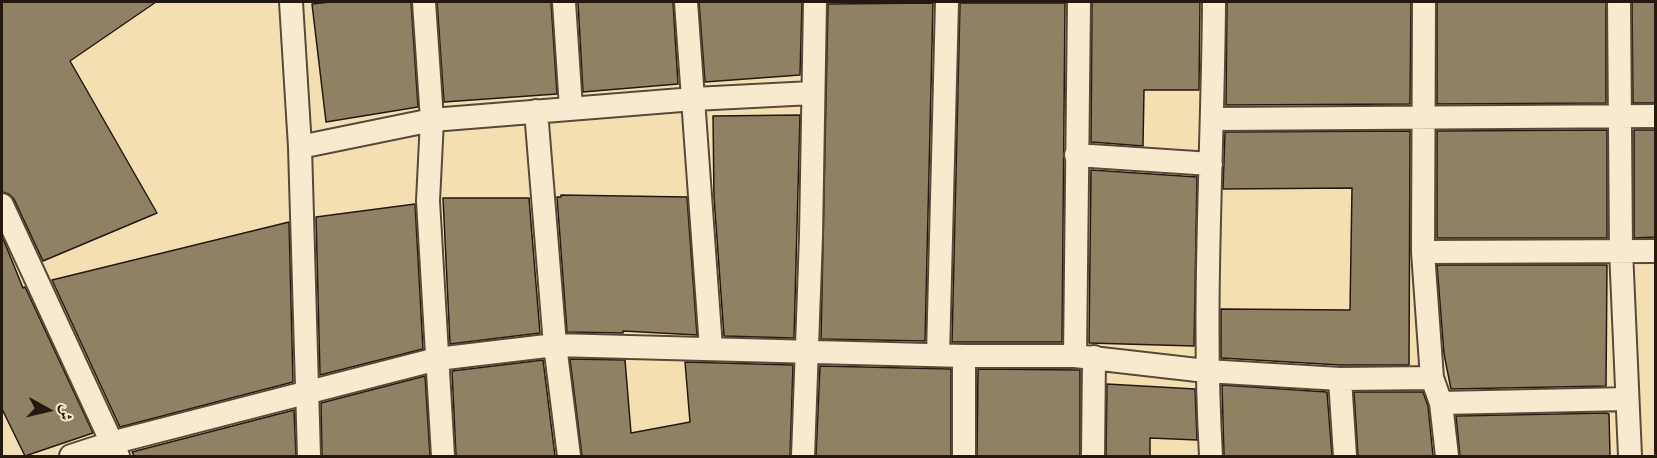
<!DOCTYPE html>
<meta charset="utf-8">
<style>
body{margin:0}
#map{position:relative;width:1657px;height:458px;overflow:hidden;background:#f4dfb3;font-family:"Libre Bodoni",Amiri,serif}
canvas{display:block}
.frame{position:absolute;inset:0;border:3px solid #24190f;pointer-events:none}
.north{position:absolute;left:18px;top:380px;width:60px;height:60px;-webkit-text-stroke:4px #f8eace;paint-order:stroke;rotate:98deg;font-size:16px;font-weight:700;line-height:24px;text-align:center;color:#24190f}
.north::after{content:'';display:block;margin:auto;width:21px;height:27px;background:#24190f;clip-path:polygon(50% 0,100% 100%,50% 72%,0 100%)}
</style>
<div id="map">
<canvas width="1657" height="458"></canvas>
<div class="frame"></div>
<div class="north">ش</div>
</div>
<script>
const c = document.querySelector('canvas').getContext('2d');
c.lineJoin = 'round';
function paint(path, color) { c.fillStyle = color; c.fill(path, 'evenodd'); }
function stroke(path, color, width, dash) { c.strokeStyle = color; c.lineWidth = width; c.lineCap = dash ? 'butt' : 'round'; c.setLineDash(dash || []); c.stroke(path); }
const building = new Path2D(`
 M2 2H156L70 61 157 213 43 261 14 199 9 194 2 192Z
 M330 2H411L418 107 326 122 312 4Z
 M437 2H551L557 94 444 102Z
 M578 2H673L678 84 583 92Z
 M699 2H802L800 75 705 82Z
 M1092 2H1200L1199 90H1144L1143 146 1091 142Z
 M1227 2H1411L1410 104 1226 105Z
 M1437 2H1606V103L1437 104Z
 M1632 2H1656V103H1633Z
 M933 3 925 341 821 339 828 4Z
 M960 3H1065L1062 342H952Z
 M800 115 794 338 724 336 714 197 713 116Z
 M1607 130V238H1437V131Z
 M1634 130H1656V237L1634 238Z
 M1410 131 1409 365H1340L1221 358V309L1350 310 1352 188 1223 189 1225 132Z
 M1091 170 1197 177 1194 346 1089 343Z
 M561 195 687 197 697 335 623 331V333L567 332 557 197H561Z
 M443 198H529L540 333 450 344Z
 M415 204 423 349 320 375 316 217Z
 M289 222 293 382 120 427 52 280Z
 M2 236 23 288 25 287 93 433 25 456 2 409Z
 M1437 265H1607L1606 386 1451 389 1444 354Z
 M570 359 625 360 631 433 690 422 685 362 793 365 790 456H582Z
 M543 360 555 456H456L452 371Z
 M820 366 951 369V456H816Z
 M978 369 1080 370V456H977Z
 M425 376 430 456H322L321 403Z
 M1107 384 1195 389 1197 440 1150 438V456H1106Z
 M1222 385 1327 392 1332 456H1224Z
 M1354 392H1423L1428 406 1433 456H1358Z
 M294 410 296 456H134L132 452Z
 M1606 413 1609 414 1610 456H1460L1456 416Z`);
paint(building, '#908064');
stroke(building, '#24190f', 1.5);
const minor = new Path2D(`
 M291 2 300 147 309 456
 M424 2 432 120 428 201 443 456
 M564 2 571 108
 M686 2 711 348
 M1424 2 1423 252 1432 378 1441 403 1447 456
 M1619 2 1621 250 1630 456
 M536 111 555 345 569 456
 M1213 119 1656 116
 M300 147 432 120 694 99 812 93
 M1076 155 1211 164
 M2 205 118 456
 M1423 252 1656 251
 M938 355 947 2
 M1075 356 1079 2
 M1340 379 1345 456
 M1441 403 1627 399
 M71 456 111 443 437 359 555 345 964 356H1075L1206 371 1340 379 1432 378
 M803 456 811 236 815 2
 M964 456V356
 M1093 456 1094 357
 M1211 456C1202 305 1213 153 1214 2`);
stroke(minor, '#584a38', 26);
stroke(minor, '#f8eace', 22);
</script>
